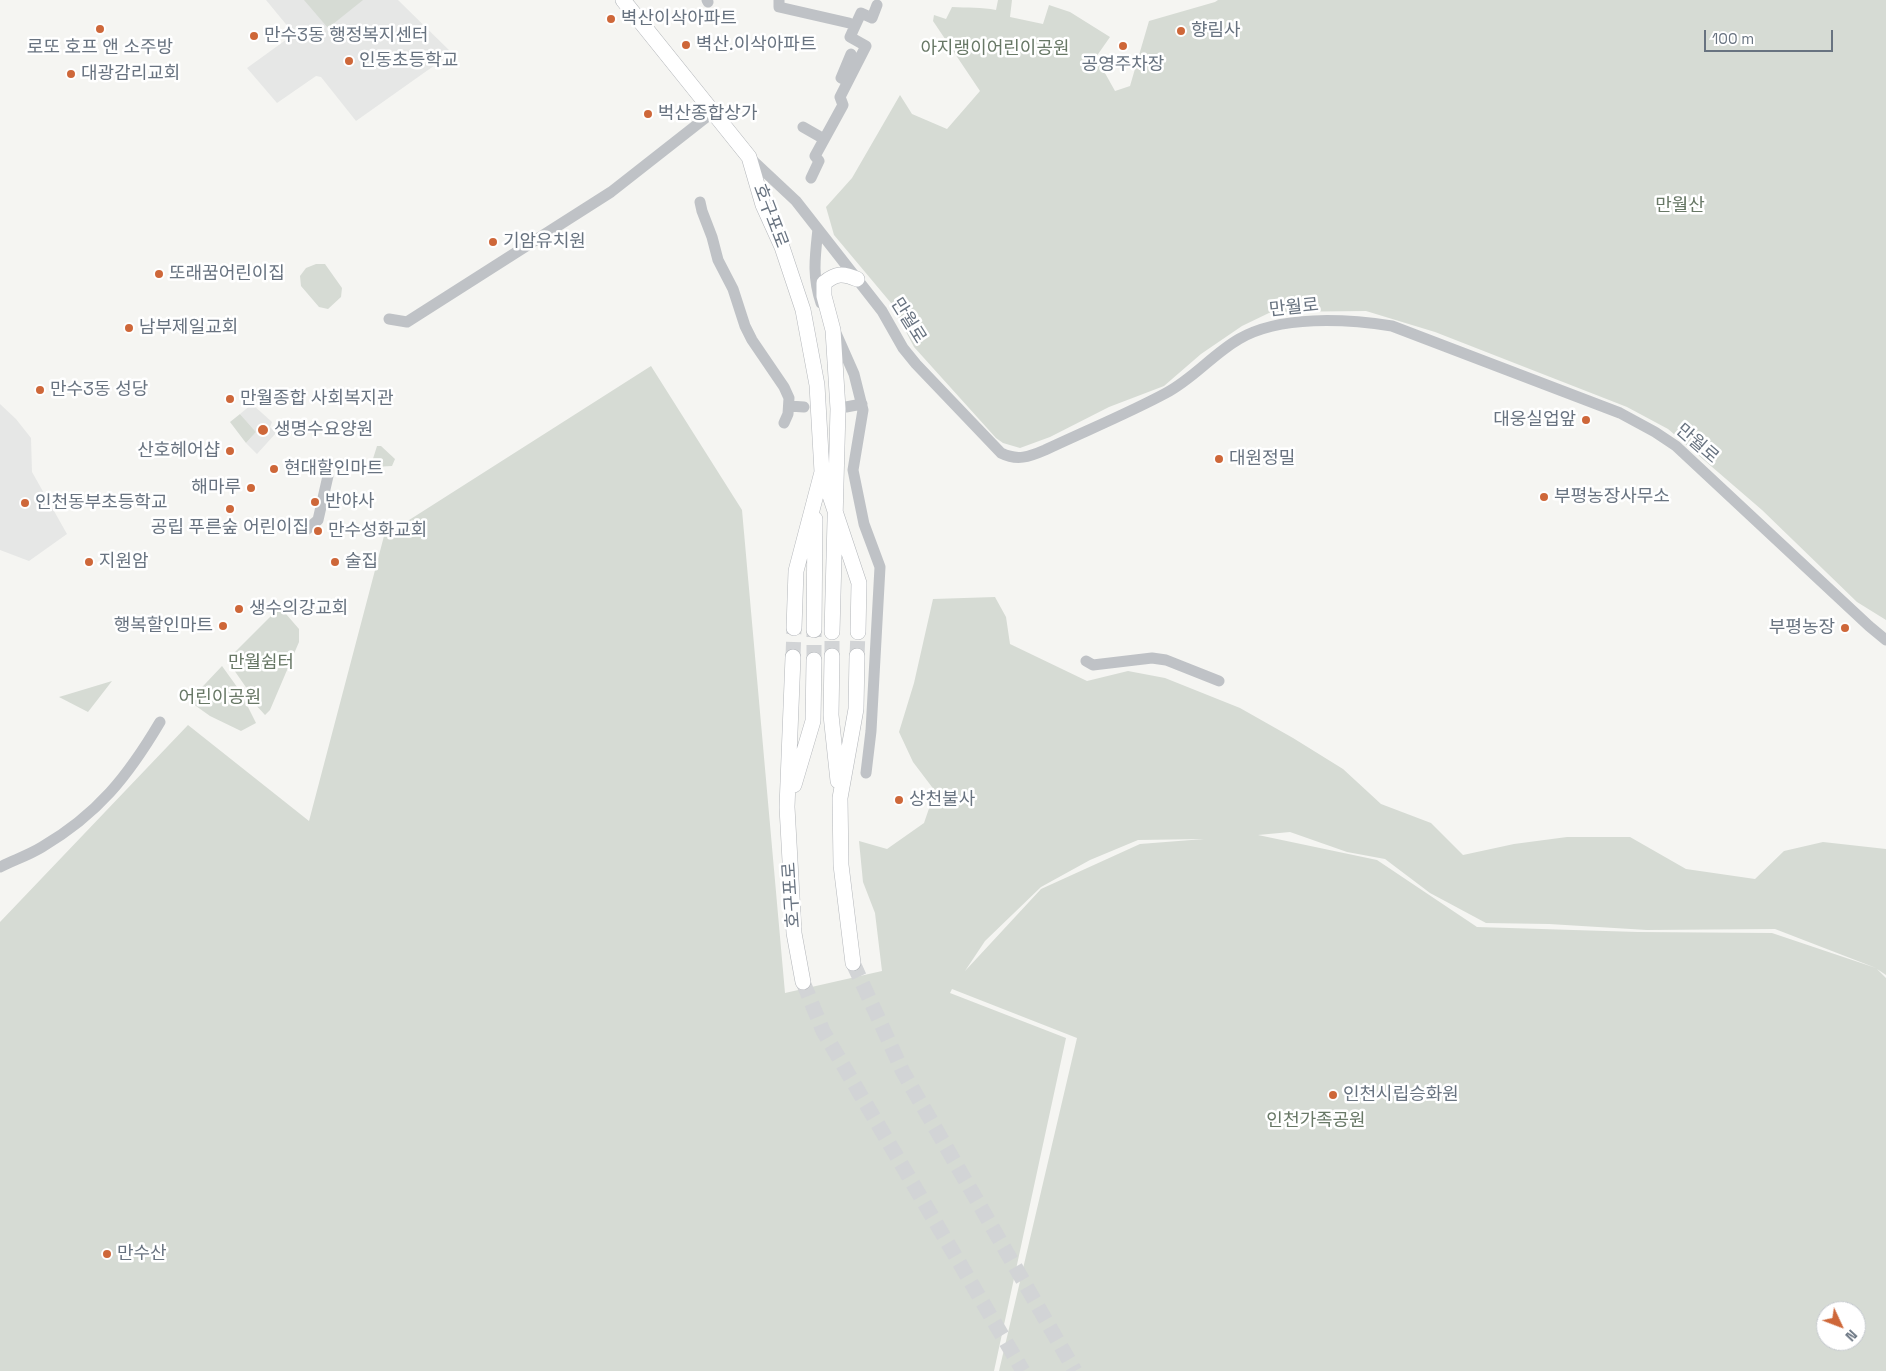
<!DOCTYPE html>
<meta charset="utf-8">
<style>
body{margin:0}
#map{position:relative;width:1886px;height:1371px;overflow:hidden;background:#f5f5f2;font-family:"Space Grotesk",sans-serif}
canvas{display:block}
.north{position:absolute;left:1816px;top:1301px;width:50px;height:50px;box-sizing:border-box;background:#fff;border:1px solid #c3c7cc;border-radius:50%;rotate:133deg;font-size:14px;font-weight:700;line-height:20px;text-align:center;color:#687380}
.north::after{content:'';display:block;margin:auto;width:18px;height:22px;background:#ce6739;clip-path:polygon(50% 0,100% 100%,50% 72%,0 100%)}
.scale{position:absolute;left:1704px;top:30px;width:129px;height:22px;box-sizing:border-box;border:2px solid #687380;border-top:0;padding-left:6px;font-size:15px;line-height:18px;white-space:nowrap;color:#687380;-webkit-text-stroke:4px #fff;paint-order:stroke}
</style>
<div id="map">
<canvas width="1886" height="1371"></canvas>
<div class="north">N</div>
<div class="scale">100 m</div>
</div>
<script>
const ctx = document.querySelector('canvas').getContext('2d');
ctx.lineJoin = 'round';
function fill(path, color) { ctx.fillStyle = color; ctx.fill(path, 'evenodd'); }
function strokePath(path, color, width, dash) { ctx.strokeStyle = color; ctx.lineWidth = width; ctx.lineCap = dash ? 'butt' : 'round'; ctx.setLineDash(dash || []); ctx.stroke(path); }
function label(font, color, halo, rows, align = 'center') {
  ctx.font = font + ' "Space Grotesk","Noto Sans KR",sans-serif'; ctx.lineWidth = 5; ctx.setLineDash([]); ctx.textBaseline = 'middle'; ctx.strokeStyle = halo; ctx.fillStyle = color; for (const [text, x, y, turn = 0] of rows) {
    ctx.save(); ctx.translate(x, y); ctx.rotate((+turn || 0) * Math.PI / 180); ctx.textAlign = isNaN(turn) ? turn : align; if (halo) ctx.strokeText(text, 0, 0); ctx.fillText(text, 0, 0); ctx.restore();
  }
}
fill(new Path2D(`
 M266 0H398L452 53 356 121 321 77 316 76 277 103 247 68 294 34Z
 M0 404 16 419 31 438 32 472 67 534 29 561 0 550Z
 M252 404 272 422 270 427 276 433 257 454 246 443 256 432 240 414Z`), '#e6e7e6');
fill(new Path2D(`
 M304 0H363L328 28Z
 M998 0H1012L1010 17 1043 24 1049 5 1070 12 1110 37 1096 57 1115 91 1130 86 1149 21 1215 2 1218 0H1886V620L1857 602 1762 510 1668 429 1627 407 1435 332 1366 311 1271 312 1242 326 1201 354 1164 386 1109 407 1050 437 1020 448 1003 443 996 438 914 347 891 303 834 235 826 207 852 178 900 95 912 114 947 129 980 91 933 21 934 15 946 19 952 7C967 8 982 7 996 10Z
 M316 264H325L342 288 341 297 328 309 319 307 301 286 300 276 306 268Z
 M651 366 742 510 785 993 882 971 875 913 863 882 859 841 887 849 924 823 935 791 913 762 899 732 914 683 933 599 995 597 1006 617 1010 644 1087 681 1128 671 1165 678 1240 708 1293 738 1343 769 1381 804 1431 823 1463 855 1514 844 1567 837H1630L1686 869 1755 879 1784 851 1823 842 1886 849V975L1877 969 1886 978V1371H999L1077 1038 952 989 950 993 1066 1038 994 1371H0V922L188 725 309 821 384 536ZM1290 832 1347 852 1385 859 1430 893 1486 923 1549 924 1647 930 1775 929 1876 968 1772 933 1638 932 1477 927 1377 860 1258 835ZM1204 839 1140 844 1041 889 965 971 985 941 1041 887 1090 860 1138 840ZM1826 1311H1856V1341H1826Z
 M240 414 256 432 246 443 230 422Z
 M377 446H381L395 459 392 466 373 467 371 465Z
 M280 607 299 629V642L270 710 265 715 255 704 250 693 227 660Z
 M222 666 240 691 256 723 241 731 210 716 189 701Z
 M112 681 88 712 59 697Z`), '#d6dbd4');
strokePath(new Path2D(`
 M832 656V632
 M857 656 858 632
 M793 657 794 628
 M814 660V630
 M853 963 903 1072 1075 1371
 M803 982 823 1031 1023 1371`), '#d2d4d6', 15, [15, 8]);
const major = new Path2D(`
 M623 0 749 157 763 205 782 247 803 310 817 385 822 472 859 583 858 632
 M794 628 796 571 822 472
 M814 630 815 519
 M832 632 838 409 833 330 824 296V283C836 273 843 273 857 279
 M832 656 831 715 838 781
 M793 657 787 807 794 933 803 982
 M794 785 813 721 814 660
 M853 963 841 865 840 798 856 709 857 656`);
strokePath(major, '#b3b6ba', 16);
strokePath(new Path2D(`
 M707 0 708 2
 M779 0V7L849 23
 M848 81 841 78 851 54
 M803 127 824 139
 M749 157 796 201 882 311 903 348 916 364 1001 453C1017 461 1029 457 1045 450 1085 431 1127 414 1166 393 1193 379 1213 354 1239 339 1280 315 1346 319 1392 326L1620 413 1655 432 1676 446 1869 626 1886 640
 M811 178 819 161 815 156 843 105 840 97 866 46 850 37 861 13 872 18 877 5
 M700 202 702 211 712 237 718 260 733 289 745 326 752 340 784 387 789 398 788 414 784 423
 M818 229C815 257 812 276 821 303
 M389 319 407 322 611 192 713 112
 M835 331 854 374 863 410 853 470 864 524 880 567 871 731 866 773
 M789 406 804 407
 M846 407 862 404
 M306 530 318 520 328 476
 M1086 661 1093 665 1152 658 1166 660 1219 681
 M0 867C14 860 29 855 42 847 98 814 128 776 160 722`), '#bfc2c6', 11);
strokePath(major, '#fff', 15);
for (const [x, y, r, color] of [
 [611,19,5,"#ce6739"],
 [100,29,5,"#ce6739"],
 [1181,31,5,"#ce6739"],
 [254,36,5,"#ce6739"],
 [686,45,5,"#ce6739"],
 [1123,46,5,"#ce6739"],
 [349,61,5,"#ce6739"],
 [71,74,5,"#ce6739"],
 [648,114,5,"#ce6739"],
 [493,242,5,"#ce6739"],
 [159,274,5,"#ce6739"],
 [129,328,5,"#ce6739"],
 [40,390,5,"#ce6739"],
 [230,399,5,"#ce6739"],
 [1586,420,5,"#ce6739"],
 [263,430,6,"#ce6739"],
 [230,451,5,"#ce6739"],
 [1219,459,5,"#ce6739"],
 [274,469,5,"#ce6739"],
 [251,488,5,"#ce6739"],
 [1544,497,5,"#ce6739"],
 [315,502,5,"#ce6739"],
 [25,503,5,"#ce6739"],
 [230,509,5,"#ce6739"],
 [318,531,5,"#ce6739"],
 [89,562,5,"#ce6739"],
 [335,562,5,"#ce6739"],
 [239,609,5,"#ce6739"],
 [223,626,5,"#ce6739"],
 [1845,628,5,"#ce6739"],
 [899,800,5,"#ce6739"],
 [1333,1095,5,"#ce6739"],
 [107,1254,5,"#ce6739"]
]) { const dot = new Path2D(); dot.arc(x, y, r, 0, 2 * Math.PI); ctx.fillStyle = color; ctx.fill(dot); strokePath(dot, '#fff', 2); }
label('18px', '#687380', '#fff', [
 ["벽산이삭아파트",621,19],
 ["향림사",1191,31],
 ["만수3동 행정복지센터",264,36],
 ["벽산.이삭아파트",696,45],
 ["로또 호프 앤 소주방",100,48,"center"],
 ["인동초등학교",359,61],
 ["공영주차장",1123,65,"center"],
 ["대광감리교회",81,74],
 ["벅산종합상가",658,114],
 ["기암유치원",503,242],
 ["또래꿈어린이집",169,274],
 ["남부제일교회",139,328],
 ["만수3동 성당",50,390],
 ["만월종합 사회복지관",240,399],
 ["대웅실업앞",1576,420,"right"],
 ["생명수요양원",274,430],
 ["산호헤어샵",220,451,"right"],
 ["대원정밀",1229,459],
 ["현대할인마트",284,469],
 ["해마루",241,488,"right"],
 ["부평농장사무소",1554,497],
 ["반야사",325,502],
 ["인천동부초등학교",35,503],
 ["공립 푸른숲 어린이집",230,528,"center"],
 ["만수성화교회",328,531],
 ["지원암",99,562],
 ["술집",345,562],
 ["생수의강교회",249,609],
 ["행복할인마트",213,626,"right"],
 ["부평농장",1835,628,"right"],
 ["상천불사",909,800],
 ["인천시립승화원",1343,1095],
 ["만수산",117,1254]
], 'left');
label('18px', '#687866', '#fff', [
 ["아지랭이어린이공원",995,49],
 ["만월산",1680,206],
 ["만월쉼터",261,663],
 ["어린이공원",220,698],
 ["인천가족공원",1316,1121]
]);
label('18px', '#687380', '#fff', [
 ["호구포로",770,216,69],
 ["만월로",1294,308,-6],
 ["만월로",908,321,58],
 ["만월로",1697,444,41],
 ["호구포로",792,895,-94]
]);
</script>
